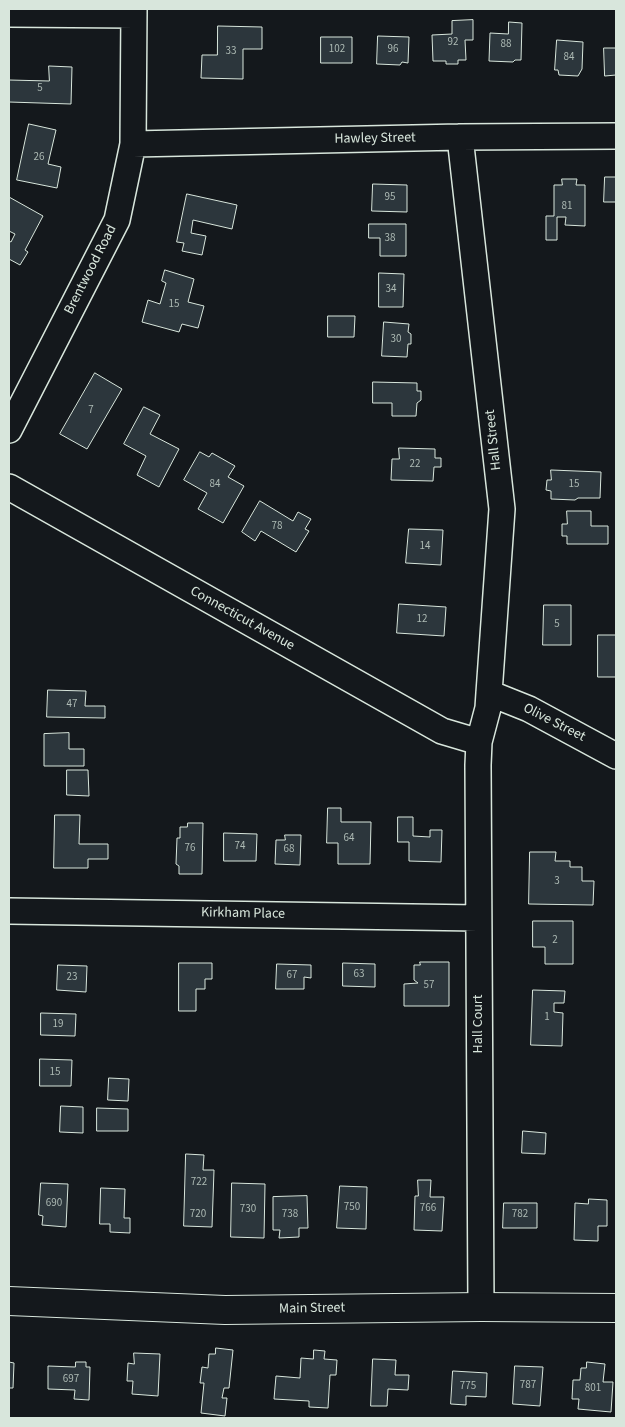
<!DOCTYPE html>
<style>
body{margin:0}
#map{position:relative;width:625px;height:1427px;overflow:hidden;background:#14181c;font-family:"Source Sans 3",sans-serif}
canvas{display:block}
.frame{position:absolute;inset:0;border:10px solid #d8e6dc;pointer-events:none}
</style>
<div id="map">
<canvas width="625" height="1427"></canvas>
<div class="frame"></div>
</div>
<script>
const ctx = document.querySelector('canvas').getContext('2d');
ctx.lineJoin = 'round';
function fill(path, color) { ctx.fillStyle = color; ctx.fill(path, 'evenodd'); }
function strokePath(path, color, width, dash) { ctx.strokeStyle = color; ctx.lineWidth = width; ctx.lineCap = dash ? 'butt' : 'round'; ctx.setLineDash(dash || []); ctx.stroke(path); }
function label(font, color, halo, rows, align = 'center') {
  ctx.font = font + ' "Source Sans 3",sans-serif'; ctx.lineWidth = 4; ctx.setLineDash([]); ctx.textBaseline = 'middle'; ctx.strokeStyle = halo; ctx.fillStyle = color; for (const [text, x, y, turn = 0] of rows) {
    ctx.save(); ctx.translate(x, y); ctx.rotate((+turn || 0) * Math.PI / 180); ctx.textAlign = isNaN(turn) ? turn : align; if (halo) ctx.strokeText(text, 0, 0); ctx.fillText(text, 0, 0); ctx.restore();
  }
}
const building = new Path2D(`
 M473 20V40H465L466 60H458V64H446V61H433L432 35 452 34V21Z
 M509 22 522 23 521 60H515L513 62 489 61 490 33 508 34Z
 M218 26 262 27V49H243V79L201 78 202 55H217Z
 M378 36 409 37 408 63 402 62 400 65 377 64Z
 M321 37H352V63H321Z
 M557 40 583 42 582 69 578 76 559 75 558 70H555Z
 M604 48H616V75L605 76Z
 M49 66 72 67 71 104 9 102V80L49 81Z
 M29 124 56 130 48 164 61 167 57 188 17 180Z
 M605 177H616V202H604Z
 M562 179H577L576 185H585V226L565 225 566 217H557V240H546V216H554V185H562Z
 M373 184 407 185V212L372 211Z
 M187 194 237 205 232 229 193 220 191 233 206 236 202 255 182 251 184 243 177 242Z
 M9 197 43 216 25 250 28 252 20 265 9 259V241L11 242 15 234 9 231Z
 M369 224H406V256H380V238H369Z
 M165 270 194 279 188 302 204 306 198 328 182 324 179 332 142 322 148 300 160 304 166 283 162 281Z
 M379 273 404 274 403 307H379Z
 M328 316H355L354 337H328Z
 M384 322 409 324 408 332 411 334V344H408L407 357 382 356Z
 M95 373 122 389 87 449 60 434Z
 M373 382 417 383V391H421V400L417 403 416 416H392V403H373Z
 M144 407 160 415 150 434 179 449 159 487 137 475 146 456 124 444Z
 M399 448 435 449V458H441V467H434L433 481 391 480 392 459H399Z
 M200 452 209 457 212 453 235 466 228 477 244 486 223 523 198 509 207 493 184 480Z
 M551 470 601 472 600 498H578L575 500 551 499V491L546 490 547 480H551Z
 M260 501 293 521 298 512 311 519 305 529 309 531 296 552 261 531 255 541 242 532Z
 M567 511H591V526H608V544H567V536H562V524H567Z
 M409 529 443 530 441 565 406 563Z
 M399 604 446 607 444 636 397 633Z
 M544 605H571V645H543Z
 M598 635H616V677H598Z
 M48 690 86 691 85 706H105V718L47 717Z
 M69 733V749H84V766H44V734Z
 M67 770H88L89 796 67 795Z
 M328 808H341V822H371L370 864H338V843H327Z
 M55 815H80L79 844H108V859H88V868H54Z
 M398 817H413V836L430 837V830H442L441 862 409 861V842H398Z
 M188 823H203L202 874H179V866L176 864 177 838H180V827H187Z
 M224 833 257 834 256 861H224Z
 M285 835H301L300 865 275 864 276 840H285Z
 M530 852H556L555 861H570V867H582V881H594L593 905 529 904Z
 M533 921H573V964H545V947H533Z
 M420 962H449V1006H404V984L418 983 414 980V965H420Z
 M179 963H212V979H205V989H196V1011H179Z
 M343 963 375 964V987L343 986Z
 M277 964 311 965V978L304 977V989H276Z
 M58 965 87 966 86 992 57 990Z
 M533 990 565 991 564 1003H554V1012L563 1013 562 1046 531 1045Z
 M41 1013 76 1014 75 1036 41 1035Z
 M40 1059 72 1060 71 1086H40Z
 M109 1078 129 1079 128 1101 108 1100Z
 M61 1106 83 1107V1133L60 1132Z
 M97 1108 128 1109V1131H97Z
 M523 1131 546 1133 545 1154 522 1153Z
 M186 1154 204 1155 203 1170H214L212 1227 184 1226Z
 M418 1180H431L430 1197H444L442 1231 414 1230 415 1196H418Z
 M41 1183 68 1184 66 1227 42 1225 43 1216 39 1215Z
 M232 1183 265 1184 264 1238 231 1237Z
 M340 1186 367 1187 366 1229 337 1228Z
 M101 1188 125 1189 124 1218H130V1233L110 1232V1224H100Z
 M307 1196 308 1228H299V1237L279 1238 280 1230H273V1197Z
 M589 1199 607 1200V1226H598V1241L574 1240 575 1203 588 1204Z
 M504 1203H537V1228H503Z
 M216 1348 233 1350 229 1388H224L222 1398H227L225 1416 201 1413 204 1383H200L202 1367 208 1368 209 1354H215Z
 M314 1350 325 1351 324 1359 337 1360 336 1375H330L328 1408 309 1407V1401L274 1399 276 1376 300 1378 301 1358 313 1359Z
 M134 1353 160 1354 158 1396 132 1394 133 1381H127L128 1363 134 1364Z
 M373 1359 396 1360 395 1375H409L408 1390 388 1389 387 1406H371Z
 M9 1362 14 1363 13 1388H9Z
 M76 1362H86V1367H90L89 1400 74 1399 75 1390 48 1389V1366L75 1367Z
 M587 1362 605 1364 603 1382H613L611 1412 578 1409 579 1399H572L573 1380H580L581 1368H586Z
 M515 1366 543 1367 540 1406 513 1404Z
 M453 1371 487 1373 486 1397 466 1396V1405L451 1404Z`);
fill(building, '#2c363c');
strokePath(building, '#d8e6dc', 1);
const minor = new Path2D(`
 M9 14 134 15
 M460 137 502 509 489 693 488 708 479 742 478 765 481 1307
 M133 144 460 137 616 136
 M9 430 117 220 133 144 134 9
 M9 487 442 731 479 742
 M489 693 529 709 616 756
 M9 911 478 918`);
const major = new Path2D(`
 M9 1301 225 1310 481 1307 616 1308`);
strokePath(minor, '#d8e6dc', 28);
strokePath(major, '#d8e6dc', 30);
strokePath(minor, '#14181c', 25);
strokePath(major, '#14181c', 28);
label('11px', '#adbab4', null, [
 ["92",453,43],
 ["88",506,45],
 ["102",337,50],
 ["96",393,50],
 ["33",231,52],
 ["84",569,58],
 ["5",40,89],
 ["26",39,158],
 ["95",390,198],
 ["81",567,207],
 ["38",390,239],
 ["34",391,290],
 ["15",174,305],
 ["30",396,340],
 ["7",91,411],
 ["22",415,465],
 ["84",215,485],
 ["15",574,485],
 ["78",277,527],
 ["14",425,547],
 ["12",422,620],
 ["5",557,625],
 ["47",72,705],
 ["64",349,839],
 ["74",240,847],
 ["76",190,849],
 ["68",289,850],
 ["3",557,882],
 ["2",555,941],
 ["63",359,975],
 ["67",292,976],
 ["23",72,978],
 ["57",429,986],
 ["1",547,1018],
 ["19",58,1025],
 ["15",55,1073],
 ["722",199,1183],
 ["690",54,1204],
 ["750",352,1208],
 ["766",428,1209],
 ["730",248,1210],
 ["720",198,1215],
 ["738",290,1215],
 ["782",520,1215],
 ["697",71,1380],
 ["787",528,1386],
 ["775",468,1387],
 ["801",593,1389]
]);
label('14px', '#d8e6dc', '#14181c', [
 ["Hawley Street",375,139,-1],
 ["Brentwood Road",91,270,-63],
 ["Hall Street",494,440,-96],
 ["Connecticut Avenue",242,619,29],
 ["Olive Street",554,723,27],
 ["Kirkham Place",243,914,1],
 ["Hall Court",479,1024,-90],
 ["Main Street",312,1309,-1]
]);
</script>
